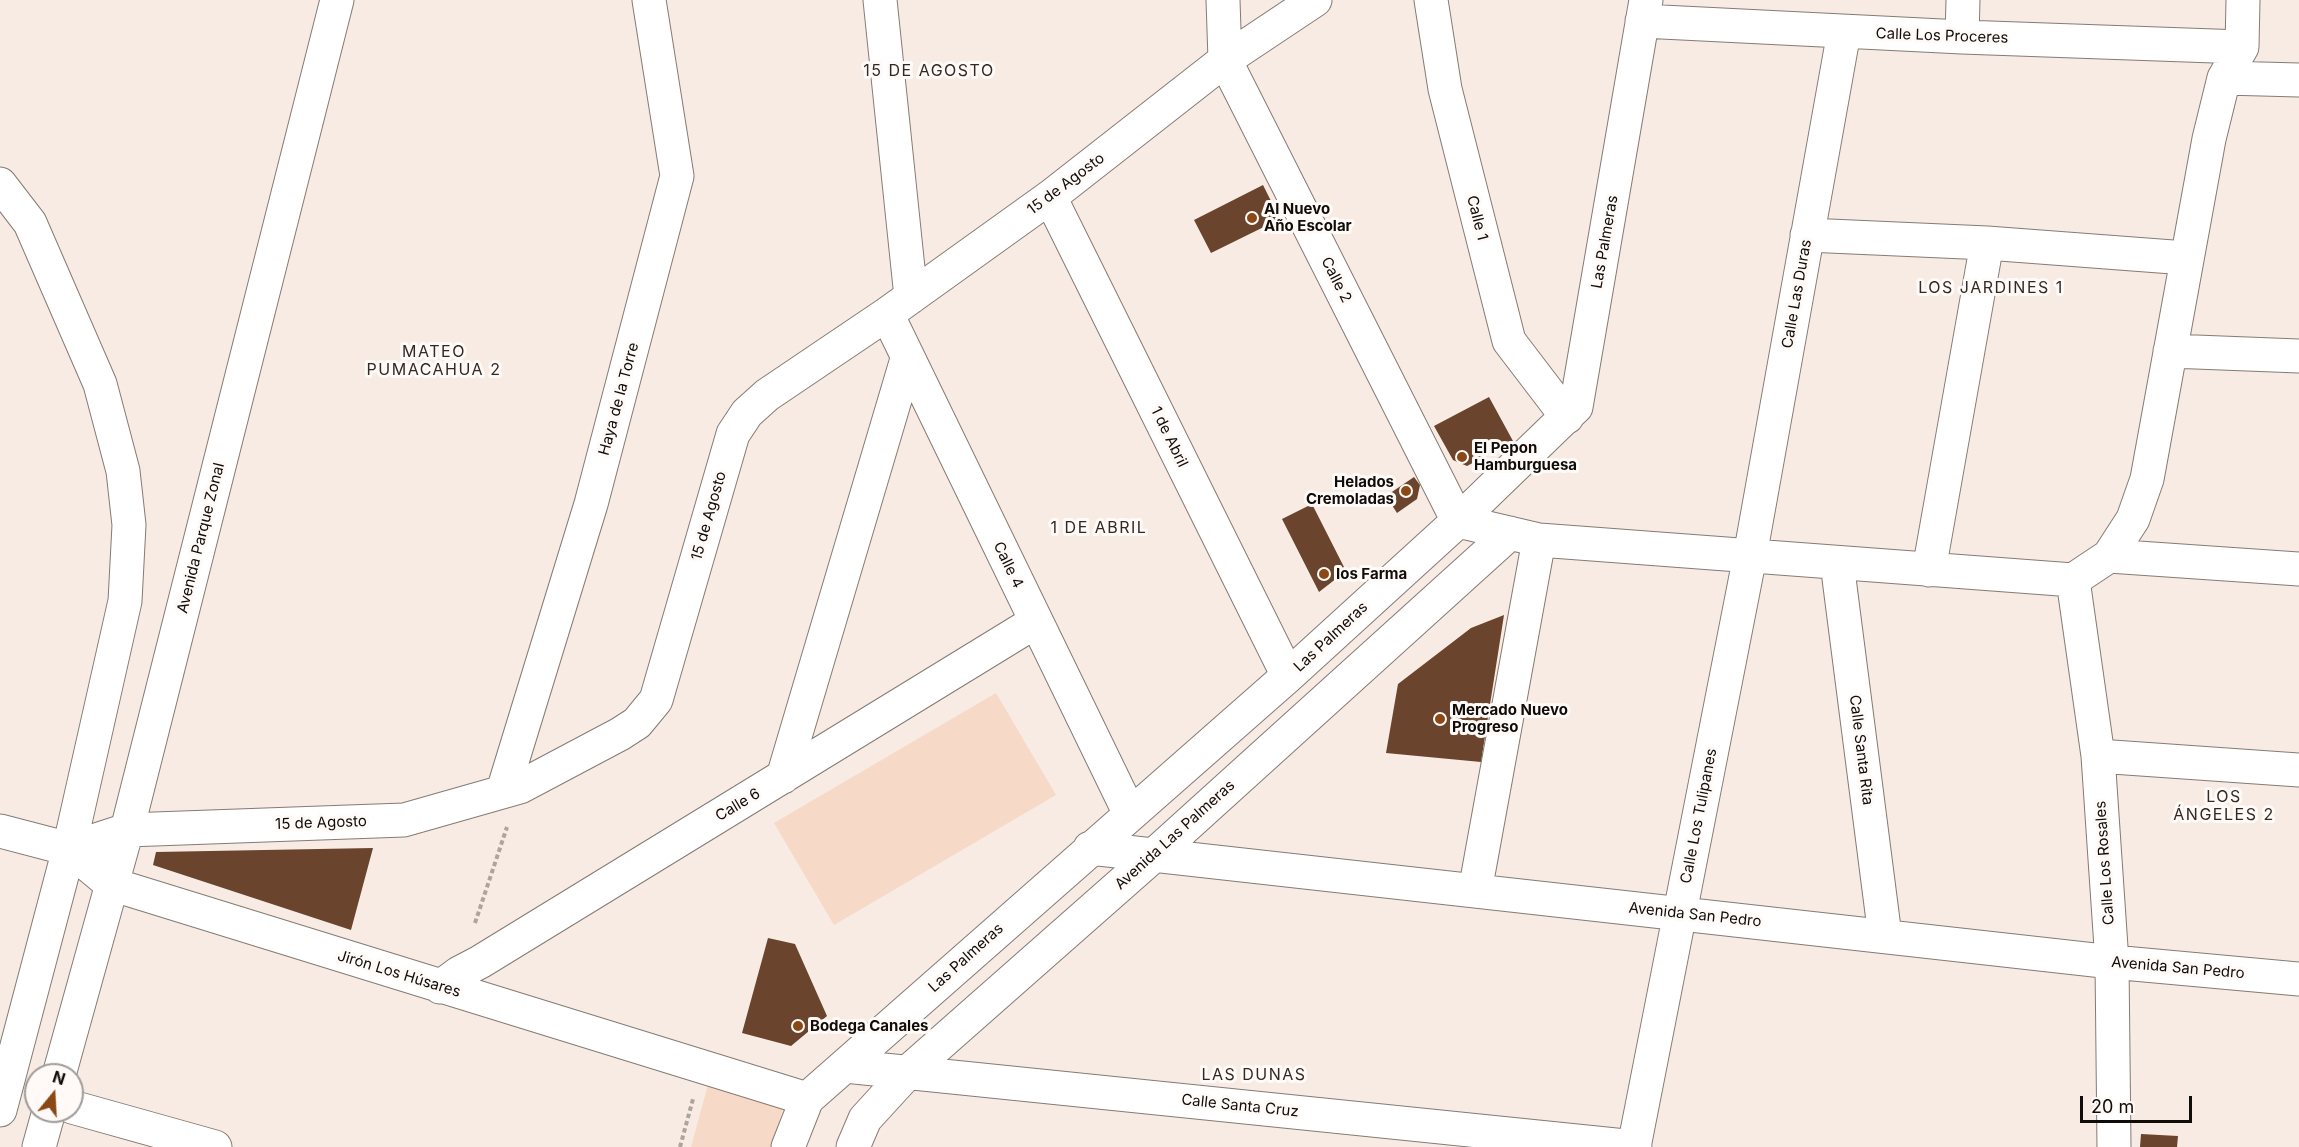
<!DOCTYPE html>
<meta charset="utf-8">
<style>
body{margin:0}
#map{position:relative;width:2299px;height:1147px;overflow:hidden;background:#f7ebe4;font-family:Inter,sans-serif}
canvas{display:block}
.north{position:absolute;left:24px;top:1063px;width:60px;height:60px;box-sizing:border-box;background:#fffaf7;border:2px solid #9f9b98;border-radius:50%;rotate:18deg;font-size:16px;font-weight:700;line-height:24px;text-align:center;color:#0f0c09}
.north::after{content:'';display:block;margin:auto;width:21px;height:27px;background:#8a4816;clip-path:polygon(50% 0,100% 100%,50% 72%,0 100%)}
.scale{position:absolute;left:2080px;top:1096px;width:112px;height:27px;box-sizing:border-box;border:3px solid #0f0c09;border-top:0;padding-left:8px;font-size:18px;line-height:21px;white-space:nowrap;color:#0f0c09;-webkit-text-stroke:4px #fffaf7;paint-order:stroke}
</style>
<div id="map">
<canvas width="2299" height="1147"></canvas>
<div class="north">N</div>
<div class="scale">20 m</div>
</div>
<script>
const ctx = document.querySelector('canvas').getContext('2d');
ctx.lineJoin = 'round';
function fill(path, color) { ctx.fillStyle = color; ctx.fill(path, 'evenodd'); }
function strokePath(path, color, width, dash) { ctx.strokeStyle = color; ctx.lineWidth = width; ctx.lineCap = dash ? 'butt' : 'round'; ctx.setLineDash(dash || []); ctx.stroke(path); }
function label(font, color, halo, rows, align = 'center') {
  ctx.font = font + ' Inter,sans-serif'; ctx.lineWidth = 6; ctx.setLineDash([]); ctx.textBaseline = 'middle'; ctx.strokeStyle = halo; ctx.fillStyle = color; for (const [text, x, y, turn = 0] of rows) {
    ctx.save(); ctx.translate(x, y); ctx.rotate((+turn || 0) * Math.PI / 180); ctx.textAlign = isNaN(turn) ? turn : align; if (halo) ctx.strokeText(text, 0, 0); ctx.fillText(text, 0, 0); ctx.restore();
  }
}
fill(new Path2D(`
 M996 693 1056 795 834 925 774 823Z
 M709 1081 785 1101 772 1147H691Z`), '#f6d9c7');
fill(new Path2D(`
 M1263 185 1280 219 1211 253 1194 220Z
 M1489 397 1513 441 1467 466 1453 460 1434 426Z
 M1414 477 1420 485 1417 499 1397 513 1386 496Z
 M1312 504 1346 571 1319 592 1282 519Z
 M1504 615 1481 762 1386 753 1398 684 1471 628Z
 M373 848 351 930 153 865 156 852Z
 M768 938 795 944 827 1016 791 1046 742 1033Z
 M2141 1134 2178 1136 2177 1147H2140Z`), '#6a442c');
const minor = new Path2D(`
 M880 0 911 297
 M1223 0 1225 60 1458 521
 M1431 0 1445 89 1509 341 1567 417
 M1642 21 1962 37 2242 47
 M1962 37 1963 0
 M2224 78 2299 80
 M0 184 30 223 100 384 123 471 129 525 125 601 69 849 0 1110
 M1050 197 1288 676
 M1807 235 1987 243 2186 258
 M887 314 1130 814
 M2170 351 2299 356
 M1458 521 1539 540 2073 580 2109 556 2133 519 2147 479 2209 139 2224 78 2242 47 2243 0
 M2109 556 2299 569
 M1837 563 1885 936
 M1929 570 1987 243
 M2073 580 2098 756 2112 962 2114 1147
 M2098 756 2299 770
 M783 777 907 359
 M503 791 591 504 677 176 649 0
 M0 831 69 849 111 884 807 1099
 M1090 848 2112 962 2299 979
 M69 849 127 830 404 820 520 787 620 734 637 723 656 700 733 434 747 413 767 395 887 314 1050 197 1225 60 1315 0
 M1475 891 1539 540
 M440 987 459 973 480 962 1035 622
 M845 1066 1635 1147
 M59 1075 127 830 337 0
 M72 1107 215 1147
 M39 1147 49 1111
 M788 1147 807 1099 1288 676 1458 521 1576 407 1646 0
 M853 1147 865 1119 908 1072 1153 856 1510 533
 M1634 1147 1750 556 1844 32`);
strokePath(minor, '#857b75', 35);
strokePath(new Path2D(`
 M475 923 507 827
 M680 1147 693 1099`), '#ada49e', 4, [4.5, 3]);
strokePath(minor, '#fff', 33);
for (const [x, y, r, color] of [
 [1252,218,6,"#8a4816"],
 [1462,457,6,"#8a4816"],
 [1406,491,6,"#8a4816"],
 [1324,574,6,"#8a4816"],
 [1440,719,6,"#8a4816"],
 [798,1026,6,"#8a4816"]
]) { const dot = new Path2D(); dot.arc(x, y, r, 0, 2 * Math.PI); ctx.fillStyle = color; ctx.fill(dot); strokePath(dot, '#fffaf7', 2); }
label('15px', '#0f0c09', '#fffaf7', [
 ["Calle Los Proceres",1942,36,2],
 ["15 de Agosto",1066,184,-37],
 ["Calle 1",1477,218,76],
 ["Las Palmeras",1605,242,-80],
 ["Calle 2",1336,280,63],
 ["Calle Las Duras",1797,294,-80],
 ["Haya de la Torre",619,399,-75],
 ["1 de Abril",1169,437,64],
 ["15 de Agosto",709,516,-74],
 ["Avenida Parque Zonal",201,538,-76],
 ["Calle 4",1008,565,64],
 ["Las Palmeras",1331,637,-43],
 ["Calle Santa Rita",1861,750,83],
 ["Calle 6",738,805,-31],
 ["Calle Los Tulipanes",1699,816,-79],
 ["15 de Agosto",321,823,-2],
 ["Avenida Las Palmeras",1175,835,-42],
 ["Calle Los Rosales",2105,863,-94],
 ["Avenida San Pedro",1695,915,6],
 ["Las Palmeras",966,958,-42],
 ["Avenida San Pedro",2178,968,5],
 ["Jirón Los Húsares",399,974,17],
 ["Calle Santa Cruz",1240,1106,6]
]);
label('bold 15px', '#0f0c09', '#fffaf7', [
 ["Al Nuevo",1264,209],
 ["Año Escolar",1264,226],
 ["El Pepon",1474,448],
 ["Hamburguesa",1474,465],
 ["Helados",1394,482,"right"],
 ["Cremoladas",1394,499,"right"],
 ["Ios Farma",1336,574],
 ["Mercado Nuevo",1452,710],
 ["Progreso",1452,727],
 ["Bodega Canales",810,1026]
], 'left');
ctx.letterSpacing = '1.5px';
label('16px', '#312924', '#fffaf7', [
 ["15 DE AGOSTO",929,71],
 ["LOS JARDINES 1",1991,288],
 ["MATEO",434,352],
 ["PUMACAHUA 2",434,370],
 ["1 DE ABRIL",1099,528],
 ["LOS",2224,797],
 ["ÁNGELES 2",2224,815],
 ["LAS DUNAS",1254,1075]
]);
ctx.letterSpacing = '0px';
</script>
